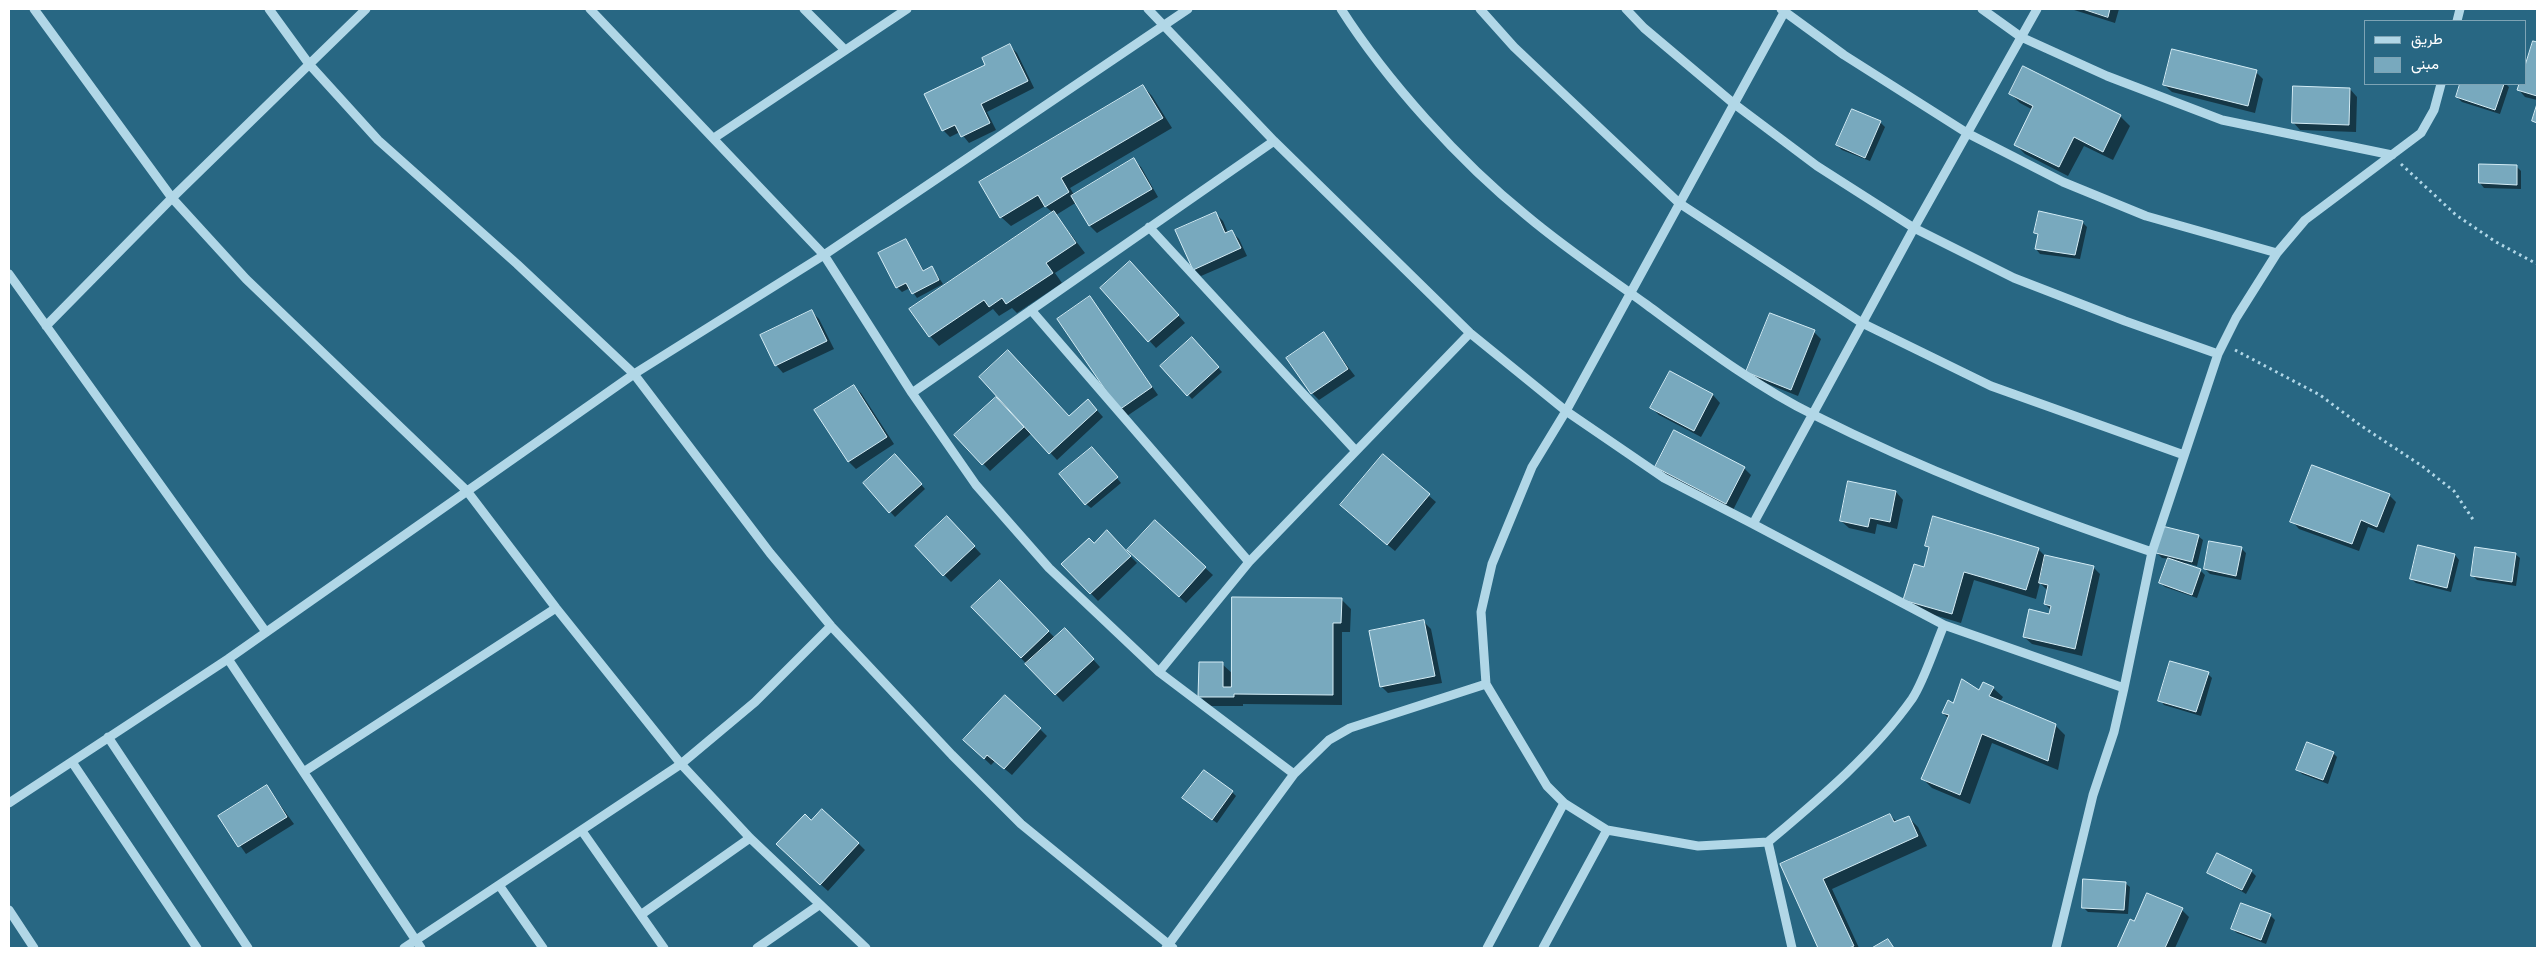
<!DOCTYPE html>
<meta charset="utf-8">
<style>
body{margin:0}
#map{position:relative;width:2546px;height:957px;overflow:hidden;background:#286783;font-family:"Titillium Web",Vazirmatn,sans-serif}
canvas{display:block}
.frame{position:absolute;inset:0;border:10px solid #fff;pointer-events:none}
.legend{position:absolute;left:2364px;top:20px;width:162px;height:65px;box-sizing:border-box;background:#286783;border:1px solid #7ea4b5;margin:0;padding:6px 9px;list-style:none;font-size:15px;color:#fff}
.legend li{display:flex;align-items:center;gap:10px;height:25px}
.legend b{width:25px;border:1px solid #7ea4b5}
</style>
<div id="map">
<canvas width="2546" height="957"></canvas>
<div class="frame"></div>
<ul class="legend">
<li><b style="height:6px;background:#b1d7e7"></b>طريق</li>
<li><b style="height:14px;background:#78a9be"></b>مبنى</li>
</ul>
</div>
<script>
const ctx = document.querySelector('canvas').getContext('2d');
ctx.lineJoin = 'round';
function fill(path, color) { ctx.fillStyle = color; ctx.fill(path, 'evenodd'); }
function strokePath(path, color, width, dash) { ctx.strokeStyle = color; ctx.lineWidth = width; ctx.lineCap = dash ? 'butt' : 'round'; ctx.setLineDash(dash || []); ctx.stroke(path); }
fill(new Path2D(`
 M2071 9H2119L2115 23Z
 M2534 42 2537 43V100L2525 97 2518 89 2520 84H2525V70Z
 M1010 46 1017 53 1034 88 987 112 996 130 969 143 960 132 950 137 943 130 987 65Z
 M2024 68 2120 116 2130 126 2113 160 2084 146 2068 176 2025 154 2015 144 2033 110 2020 103 2011 94Z
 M2256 72 2263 79 2255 113 2172 92 2164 85Z
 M2461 84H2506L2509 87 2500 114 2462 102 2457 97Z
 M1143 86 1152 96 1172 128 1070 188 1074 195 1134 160 1141 167 1158 197 1097 233 1090 226 1077 202 1056 215 1085 253 1055 273 1062 283 1017 313 1012 308 999 316 993 309 939 346 930 336 1053 213 1045 206 1011 226 1001 217Z
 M2350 89 2357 97 2356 132 2300 130 2293 122Z
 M1880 122 1885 127 1870 161 1842 150 1837 145Z
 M2517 167 2521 171V189L2484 188 2480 183Z
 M1216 214 1223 221 1228 233 1232 232 1239 239 1247 256 1201 276 1194 269Z
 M2082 222 2087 227 2080 259 2040 254 2036 249 2039 236 2036 233Z
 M906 241 924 271 932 267 943 284 917 298 910 288 902 292 897 287Z
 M1137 270 1185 323 1156 348 1101 288Z
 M1090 298 1158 395 1127 416 1120 409Z
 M812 312 819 319 834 349 783 373 776 365Z
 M1814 332 1821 339 1798 396 1755 379 1748 372Z
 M1323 334 1355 376 1319 400 1312 393Z
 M1196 344 1222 372 1192 399 1162 366Z
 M1670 373 1713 395 1720 403 1701 437 1659 415 1652 408Z
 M853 386 861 393 894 444 856 469 849 462Z
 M999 397 1069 418 1095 408 1103 417 1057 460 1032 433 990 471 956 435Z
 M1674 432 1744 468 1751 475 1733 510 1663 474 1656 466Z
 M1096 453 1121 483 1091 508 1086 504Z
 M1383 456 1436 502 1395 551 1348 512Z
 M899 460 925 489 895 517 864 483Z
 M1849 483 1896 492 1903 500 1897 529 1877 524 1875 534 1849 528 1841 521Z
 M2389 495 2396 502 2384 533 2368 527 2359 551 2299 529 2292 521Z
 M1155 522 1213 575 1186 603 1136 557Z
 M954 525 981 554 951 582 916 546Z
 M1107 532 1137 563 1098 601 1063 564 1094 545Z
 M2198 536 2203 540 2197 566 2186 563 2185 565 2200 570 2205 575 2197 598 2165 587 2160 583 2169 559 2162 558 2157 553Z
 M1926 545 2038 549 2046 557 2093 567 2100 574 2082 656 2032 644 2024 637 2050 616 2051 610 2045 604 2048 591 2040 583 2036 599 1974 580 1961 623 1914 609 1905 600 1925 568 1930 550Z
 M2241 548 2246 553 2241 580 2210 574 2205 569Z
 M2515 554 2520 558 2516 586 2477 580 2473 576Z
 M2455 555 2459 560 2451 592 2416 583 2411 579Z
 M1000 582 1055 638 1072 636 1100 667 1063 702 973 608Z
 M1341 599 1351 609 1350 632H1342V705L1243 704V706H1209L1200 696 1222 664 1233 674Z
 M1424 622 1431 629 1442 683 1388 693 1381 686Z
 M2208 674 2212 678 2201 716 2164 705 2160 700Z
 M1993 688 2003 697 2000 702 2055 725 2065 735 2058 770 1992 743 1970 804 1932 788 1922 778 1949 719 1943 713 1980 691Z
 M1040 729 1047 736 1012 775 995 761 991 765 972 747Z
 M2333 753 2337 757 2328 784 2302 774 2298 770Z
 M267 787 294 824 246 854 220 817Z
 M1232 792 1236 796 1217 823 1189 803Z
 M1890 815 1897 822 1908 817 1918 827 1927 846 1832 889 1859 948H1819L1781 864Z
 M812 822 858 843 865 850 828 891 785 852Z
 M2251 871 2256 876 2246 894 2209 872Z
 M2125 883 2130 887 2128 914 2088 912 2083 907Z
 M2182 910 2189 917 2175 948H2118L2130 921 2135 923Z
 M2270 915 2275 920 2266 944 2237 933 2232 929Z`), '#0007');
const building = new Path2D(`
 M2083 9H2110L2108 17Z
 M2533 41 2537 42V96L2517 90 2519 84H2525V66Z
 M1010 44 1028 81 981 104 990 123 961 137 955 125 942 131 924 94 985 65 982 58Z
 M2172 49 2257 70 2248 106 2163 85Z
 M2023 66 2121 115 2103 152 2074 137 2059 167 2014 145 2033 106 2009 94Z
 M2460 84H2504L2495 110 2456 97Z
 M1143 85 1163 118 1061 178 1069 192 1045 207 1038 195 1000 218 979 182Z
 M2293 86 2350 88 2349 125 2292 123Z
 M2537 104V123L2532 121Z
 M1852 109 1881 121 1865 158 1836 145Z
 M1134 158 1152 189 1089 226 1071 196Z
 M2479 164 2517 165V185L2479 183Z
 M1054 211 1076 243 1046 263 1053 273 1006 304 1002 298 989 307 984 300 929 337 909 309Z
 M2039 211 2083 221 2075 255 2035 249 2038 234 2034 233Z
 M1216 212 1225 233 1232 230 1241 248 1193 270 1175 230Z
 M906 239 923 271 932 266 939 280 912 294 906 283 896 288 878 253Z
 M1130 261 1179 315 1148 342 1100 288Z
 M1090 296 1152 387 1119 410 1057 319Z
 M812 310 827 341 775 366 760 335Z
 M1770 313 1815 330 1791 390 1746 372Z
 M1324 332 1348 369 1311 394 1286 358Z
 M1192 337 1219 367 1187 396 1160 366Z
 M1008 350 1069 416 1088 399 1097 410 1049 454 979 377Z
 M1670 371 1713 394 1694 431 1650 408Z
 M854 385 887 437 848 462 814 410Z
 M996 397 1024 427 982 465 954 435Z
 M1674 430 1745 467 1726 504 1655 467Z
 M1092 447 1118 477 1085 505 1059 474Z
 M895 454 922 484 889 513 863 483Z
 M1383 454 1430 494 1387 545 1340 505Z
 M2312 465 2390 494 2377 527 2361 520 2352 544 2290 522Z
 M1848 481 1896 491 1890 522 1870 518 1868 527 1840 521Z
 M947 516 975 546 943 576 915 546Z
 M1933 516 2039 548 2026 590 1964 572 1952 614 1903 600 1914 564 1924 567 1929 547 1925 546Z
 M1155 520 1206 567 1179 597 1127 550Z
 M2162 526 2199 535 2192 562 2156 553Z
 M1107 530 1131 556 1090 594 1061 564 1089 538 1094 543Z
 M2209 541 2242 547 2236 576 2204 569Z
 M2418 545 2455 554 2447 588 2410 579Z
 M2475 547 2516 553 2512 582 2471 576Z
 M2045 555 2094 566 2075 649 2023 637 2029 609 2049 614 2051 606 2044 604 2048 585 2039 583Z
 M2168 558 2201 569 2192 595 2159 583Z
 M1000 580 1049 631 1021 658 971 607Z
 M1232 597 1342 598 1341 623H1333V695L1234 694V697H1198L1199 662H1223V687H1231Z
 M1424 620 1435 676 1380 687 1369 631Z
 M1065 628 1094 659 1055 695 1025 664Z
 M2170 661 2209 672 2196 712 2158 701Z
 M1962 679 1979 690 1983 682 1994 687 1989 696 2056 724 2048 761 1982 734 1960 795 1921 779 1949 715 1942 713 1948 700 1953 703Z
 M1005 695 1041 728 1004 769 987 755 984 759 963 740Z
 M2307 742 2334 752 2323 780 2296 770Z
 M1204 770 1233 791 1212 820 1182 798Z
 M267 785 287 817 238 847 218 816Z
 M822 809 859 843 820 885 776 844 805 814 811 820Z
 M1890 814 1894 822 1909 816 1918 836 1823 879 1854 946 1849 948H1818L1780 864Z
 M2217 853 2252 870 2242 890 2207 873Z
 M2083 879 2126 882 2124 910 2082 908Z
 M2147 893 2183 908 2165 948H2117L2130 919 2134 921Z
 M2241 903 2271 914 2261 940 2231 929Z
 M1888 939 1894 948H1872Z`);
fill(building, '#78a9be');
strokePath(building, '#d4ecf5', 1);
strokePath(new Path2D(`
 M2401 164 2456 215 2496 242 2537 264
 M2235 350 2320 395 2360 425 2422 466 2454 491 2474 521`), '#b1d7e7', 3, [2.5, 4]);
strokePath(new Path2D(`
 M34 9 172 198 246 279 467 491 556 608 681 764 750 838 866 948
 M269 9 309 64 378 140 517 264 634 374 770 553 831 626 952 755 1021 824 1173 948
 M590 9 824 255 912 393 976 485 1049 568 1159 672 1294 774 1166 948
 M804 9 845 50
 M1148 9 1274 141 1470 333 1566 411 1664 478 1753 524
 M1341 9C1387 81 1460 162 1527 216 1565 248 1607 276 1647 305 1700 344 1755 386 1814 415 1923 470 2037 513 2152 552
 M1480 9 1514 47 1679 203 1862 323 1991 386 2184 455
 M1626 9 1644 28 1733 103 1817 166 1914 228 2014 278 2125 321 2218 354
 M1781 9 1844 55 1967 133 2063 182 2146 216 2277 253
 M1982 9 2021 37 2107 76 2222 120 2392 155
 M2457 21 2460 9
 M714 138 907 9
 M1149 227 1356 451
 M9 274 266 632
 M1031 310 1249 562
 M46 326 172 198 366 9
 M912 393 1274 141
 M1944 625 1753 524 1914 228 2037 9
 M228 659 421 948
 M1159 672 1249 562 1470 333
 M108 737 248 948
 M72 762 197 948
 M305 771 556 608
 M1294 774 1329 740 1350 728 1486 684
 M9 803 228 659 634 374 824 255 1188 9
 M582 831 664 948
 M1768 842 1698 846 1607 830 1564 803 1547 786 1486 684 1481 612 1492 564 1532 467 1566 411 1786 9
 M499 885 543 948
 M9 910 34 948
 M642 914 750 838
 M404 948 681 764 755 702 831 626
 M757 948 819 905
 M1487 948 1564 803
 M1543 948 1607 830
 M1792 948 1768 842C1819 799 1873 754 1912 699 1924 681 1935 646 1944 625L2124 688
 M2056 948 2093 795 2114 732 2124 688 2152 552 2218 354 2236 318 2277 253 2305 220 2421 133 2434 110 2441 84`), '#b1d7e7', 9);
</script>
